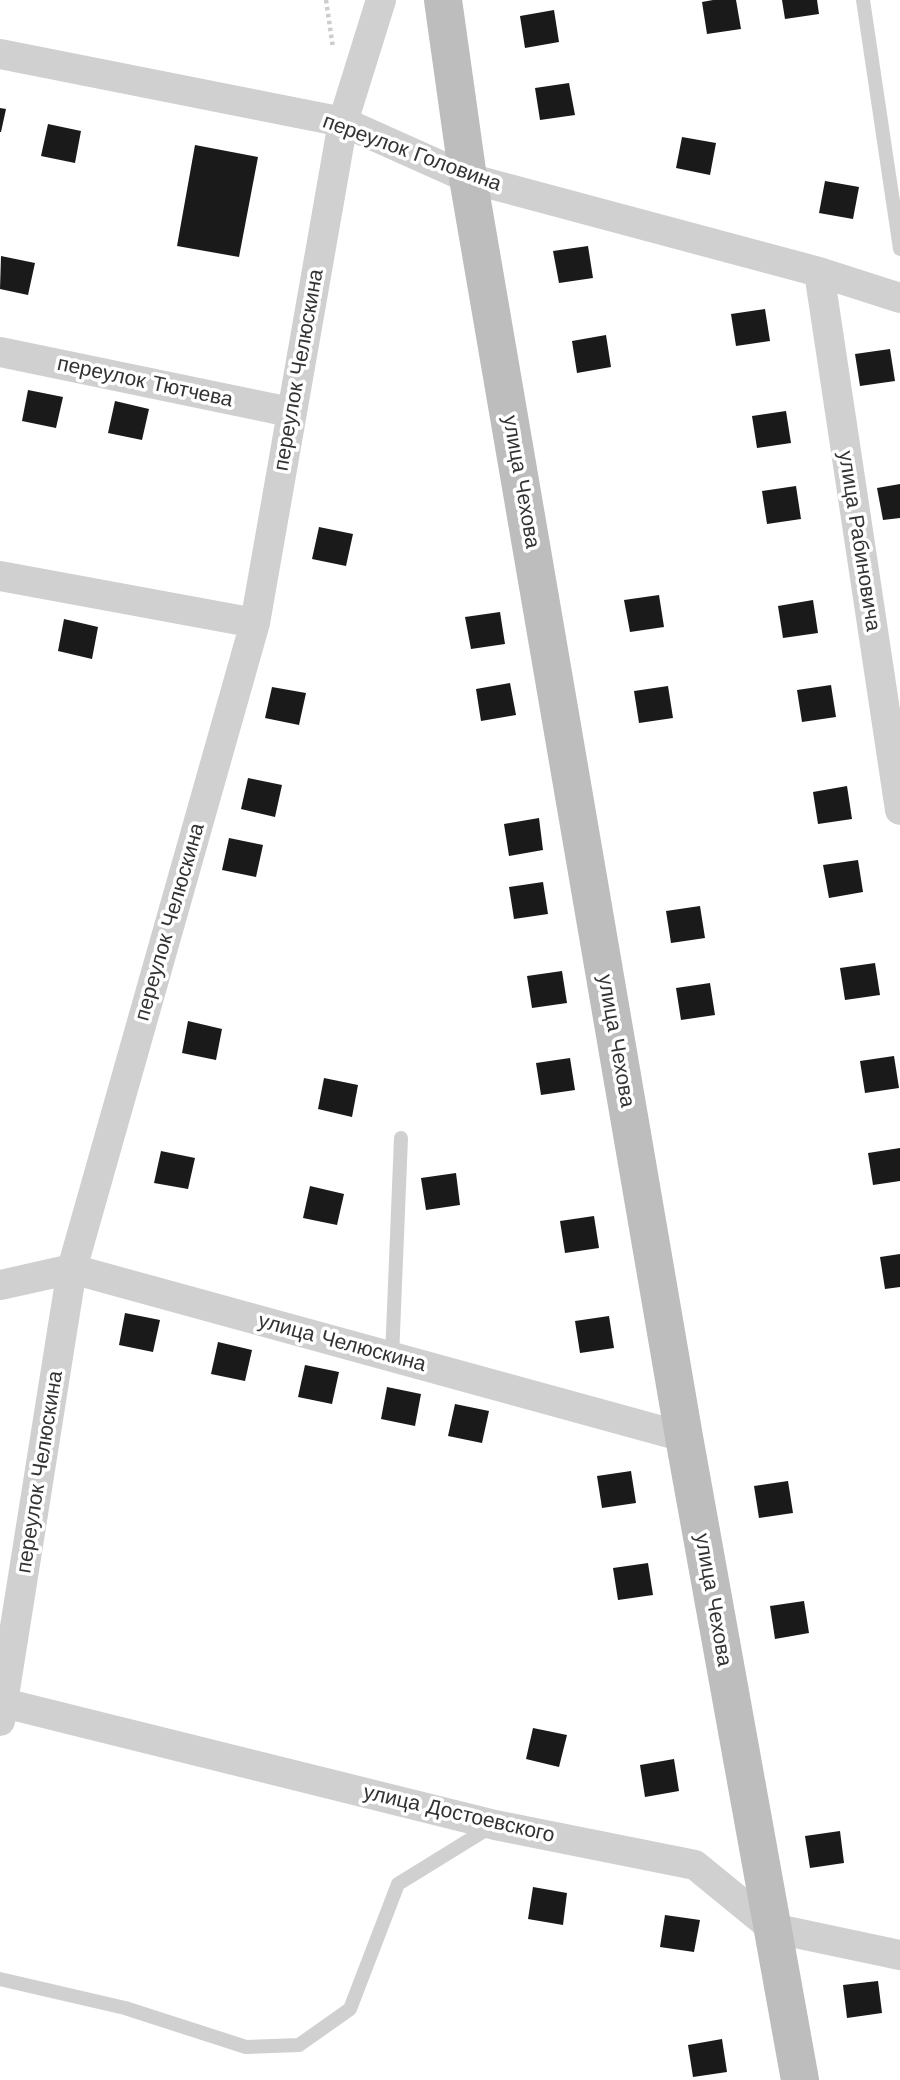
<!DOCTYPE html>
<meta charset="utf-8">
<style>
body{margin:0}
canvas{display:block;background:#fff}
</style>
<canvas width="900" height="2080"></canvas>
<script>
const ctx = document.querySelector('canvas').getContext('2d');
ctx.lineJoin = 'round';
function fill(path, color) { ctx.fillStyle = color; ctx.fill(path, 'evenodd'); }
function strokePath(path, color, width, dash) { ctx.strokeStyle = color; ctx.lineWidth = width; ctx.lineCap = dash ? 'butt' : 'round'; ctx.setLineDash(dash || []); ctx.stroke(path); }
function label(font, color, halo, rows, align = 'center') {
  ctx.font = font + ' "Work Sans",sans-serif'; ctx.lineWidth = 7; ctx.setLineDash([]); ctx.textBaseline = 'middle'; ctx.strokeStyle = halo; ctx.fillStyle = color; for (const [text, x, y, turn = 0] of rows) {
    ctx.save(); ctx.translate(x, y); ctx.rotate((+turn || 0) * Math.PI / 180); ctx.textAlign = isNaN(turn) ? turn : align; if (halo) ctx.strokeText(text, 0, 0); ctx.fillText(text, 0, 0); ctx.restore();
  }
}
fill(new Path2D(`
 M713 0H736L741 29 707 34 702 2Z
 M782 0H817L819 14 785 19Z
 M554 10 559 42 525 48 520 16Z
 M569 83 575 115 540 120 535 88Z
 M0 108 6 109 1 132H0Z
 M48 124 81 131 75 163 41 156Z
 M682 137 716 143 710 175 676 168Z
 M195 145 258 157 239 257 177 246Z
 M825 181 859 187 853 219 819 213Z
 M588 246 593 278 559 283 553 251Z
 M1 256 35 263 28 295 0 289Z
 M765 309 770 341 736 346 731 314Z
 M606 335 611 367 577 373 572 341Z
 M890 349 895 381 860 386 855 354Z
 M28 390 63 397 56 428 22 421Z
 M115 401 149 409 142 440 108 433Z
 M786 411 791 443 757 448 752 416Z
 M900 484V518L883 520 877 488Z
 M796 486 801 519 767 524 762 491Z
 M319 527 353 534 346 566 312 559Z
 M659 595 664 627 630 632 624 600Z
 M813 600 818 633 783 638 778 606Z
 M500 612 505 644 471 649 465 617Z
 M64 619 98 627 92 659 58 651Z
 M510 683 516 715 481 721 476 689Z
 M831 685 836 717 802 722 797 690Z
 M668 686 673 718 639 723 634 691Z
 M272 687 306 693 299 725 265 718Z
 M248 778 282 785 275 817 241 809Z
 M847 786 852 819 818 824 813 792Z
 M539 818 543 850 509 856 504 824Z
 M229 838 263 845 256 877 222 870Z
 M858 860 863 892 829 898 823 865Z
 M543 882 548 914 514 919 509 887Z
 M700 906 705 938 671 943 666 911Z
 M875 963 880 995 845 1000 840 968Z
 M562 971 567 1003 532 1008 527 976Z
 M710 983 715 1015 681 1020 676 988Z
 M188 1021 222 1029 216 1060 182 1053Z
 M894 1056 899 1088 865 1093 860 1061Z
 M570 1058 575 1090 541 1095 536 1063Z
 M324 1078 358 1085 352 1117 318 1109Z
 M900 1148V1181L873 1185 868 1153Z
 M161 1151 195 1158 188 1189 154 1183Z
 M456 1173 460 1205 426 1210 421 1178Z
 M310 1186 344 1194 337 1225 303 1218Z
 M594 1216 599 1248 565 1253 560 1221Z
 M900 1254V1287L885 1289 880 1257Z
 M125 1313 160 1320 153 1352 119 1345Z
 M609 1316 614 1348 580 1353 575 1321Z
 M218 1342 252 1350 245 1381 211 1374Z
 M305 1365 339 1372 332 1404 298 1397Z
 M387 1387 421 1394 415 1426 381 1419Z
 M455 1404 489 1411 482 1443 448 1436Z
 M631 1471 636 1503 602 1508 597 1476Z
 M788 1481 793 1513 759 1518 754 1486Z
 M648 1563 653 1595 618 1600 613 1568Z
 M804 1601 809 1633 775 1639 770 1606Z
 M533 1728 567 1735 559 1767 526 1759Z
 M674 1759 679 1791 645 1797 640 1765Z
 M840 1831 844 1863 810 1868 805 1836Z
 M533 1887 567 1893 563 1925 528 1919Z
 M665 1915 700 1920 694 1952 660 1947Z
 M878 1981 882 2013 847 2018 843 1985Z
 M722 2039 727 2072 693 2077 688 2045Z`), '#1a1a1a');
strokePath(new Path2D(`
 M326 0 333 48`), '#cdcdcd', 4.5, [3.5, 3.5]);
strokePath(new Path2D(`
 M863 0 900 249
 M392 1357 401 1138
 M0 1979 125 2008 246 2047 299 2045 350 2009 398 1884 492 1826`), '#d0d0d0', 14);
strokePath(new Path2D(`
 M0 54 343 122 468 178 819 272 900 298
 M819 272 900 810
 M0 352 290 412
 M0 576 255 623
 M0 1285 72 1269 684 1437
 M0 1702 495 1825 695 1865 772 1928 900 1955
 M0 1721 72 1269 255 623 343 122 381 0`), '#d0d0d0', 30);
strokePath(new Path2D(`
 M443 0 468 178 684 1437 800 2080`), '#bdbdbd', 38);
label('21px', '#333', '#fff', [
 ["переулок Головина",412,153,20],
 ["переулок Челюскина",299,370,-80],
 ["переулок Тютчева",145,382,12],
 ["улица Чехова",521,482,80],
 ["улица Рабиновича",859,541,81],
 ["переулок Челюскина",170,922,-74],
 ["улица Чехова",616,1041,80],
 ["улица Челюскина",342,1343,15],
 ["переулок Челюскина",40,1472,-81],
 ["улица Чехова",713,1600,80],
 ["улица Достоевского",459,1814,13]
]);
</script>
